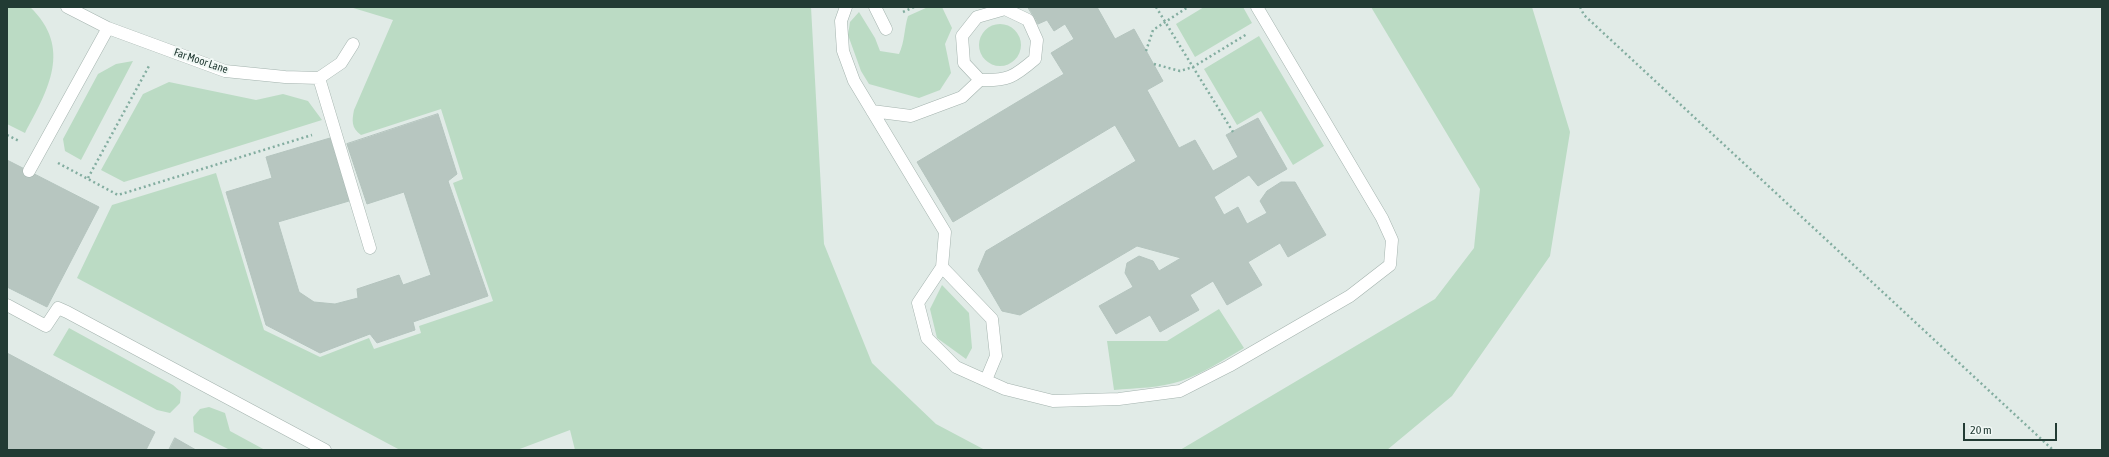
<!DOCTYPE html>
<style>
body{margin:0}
#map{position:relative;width:2109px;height:457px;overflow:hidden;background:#e1ebe7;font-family:"Asap Condensed",sans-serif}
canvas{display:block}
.frame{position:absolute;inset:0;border:8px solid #223b34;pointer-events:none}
.scale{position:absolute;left:1963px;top:423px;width:94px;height:18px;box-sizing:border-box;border:2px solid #223b34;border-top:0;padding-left:5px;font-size:12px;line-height:14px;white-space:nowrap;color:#223b34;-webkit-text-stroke:3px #f1f8f5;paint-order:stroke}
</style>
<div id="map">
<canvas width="2109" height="457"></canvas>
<div class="frame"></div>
<div class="scale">20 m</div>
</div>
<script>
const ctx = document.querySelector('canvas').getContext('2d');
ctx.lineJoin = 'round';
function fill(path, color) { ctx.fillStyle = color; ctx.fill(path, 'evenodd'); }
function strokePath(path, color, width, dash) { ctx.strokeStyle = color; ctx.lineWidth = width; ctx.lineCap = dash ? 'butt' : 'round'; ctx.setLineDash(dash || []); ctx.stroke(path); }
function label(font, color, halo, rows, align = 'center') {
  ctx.font = font + ' "Asap Condensed",sans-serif'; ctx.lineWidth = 4; ctx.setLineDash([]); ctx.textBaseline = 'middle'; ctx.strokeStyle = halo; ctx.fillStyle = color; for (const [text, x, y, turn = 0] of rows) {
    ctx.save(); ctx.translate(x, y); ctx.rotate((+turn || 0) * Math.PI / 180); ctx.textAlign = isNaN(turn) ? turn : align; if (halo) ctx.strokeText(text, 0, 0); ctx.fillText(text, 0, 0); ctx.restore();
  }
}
fill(new Path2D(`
 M7 7H30C73 48 48 90 25 133L7 124Z
 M350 7H811L824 244 872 363 936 424 985 450H575L570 430 517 450H400L77 278 112 205 216 173 264 330 320 357 369 338 374 349 421 333 419 326 493 301 453 183 463 179 441 109 361 135C351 128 352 120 354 110L393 20Z
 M928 7H942L952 28 945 44 951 73 940 90 919 98 869 84 861 71 848 35 850 22 859 12 875 38 880 51 899 54C905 41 904 29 908 16Z
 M1204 7H1243L1252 23 1195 57 1176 24Z
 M1371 7H1532L1570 132 1550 256 1452 396 1387 450H1180L1435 299 1474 248 1480 189Z
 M979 45a21 21 0 1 1 42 0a21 21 0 1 1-42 0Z
 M1259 36 1324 146 1293 165 1261 111 1237 125 1204 69Z
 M133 61 81 160 65 151 63 139 98 74 116 64Z
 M169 82 256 100 283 94 308 101 322 120 124 182 101 170 143 94Z
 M942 285 969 313 972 348 966 359 937 338 930 309Z
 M1219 309 1244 348C1224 360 1203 373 1181 381 1160 388 1136 388 1114 390L1107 341H1167Z
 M69 328 173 385 181 392 180 403 170 413 157 410 53 355Z
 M209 407 225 413 230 431 265 450H230L194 432 193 417 200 409Z`), '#bbdbc4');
const building = new Path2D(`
 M1028 7H1097L1115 39 1134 29 1163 81 1147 90 1179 148 1195 140 1213 171 1238 157 1226 135 1258 118 1287 169 1258 186 1249 175 1214 197 1224 215 1238 207 1247 224 1267 213 1260 201 1267 191 1281 182H1295L1326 235 1288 257 1280 243 1248 262 1262 285 1227 305 1213 281 1190 295 1199 310 1160 332 1150 315 1116 334 1099 306 1133 287 1125 273 1127 263 1139 256 1153 261 1159 271 1181 258 1137 246 1020 315 1002 311 978 270 986 251 1136 161 1115 125 953 222 917 162 1064 74 1051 53 1074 39 1065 24 1054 31 1047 20 1038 24Z
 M438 114 457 174 448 181 488 296 413 322 415 330 377 343 370 334 320 353 266 325 226 192 272 178 266 157 330 138 349 201 278 222 299 292 314 302 335 304 358 298 357 289 399 275 403 285 431 275 404 192 367 204 347 144Z
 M7 160 99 207 47 307 7 287Z
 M7 353 155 432 146 450H7Z
 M175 438 196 450H169Z`);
fill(building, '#b7c6c0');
strokePath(building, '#b4c4be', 1);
const lane = new Path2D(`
 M67 7 108 28 225 71 285 77 319 78 341 63 353 44
 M846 7 841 21 843 51 854 81 945 232 942 267 918 303 927 338 956 367 1005 389 1053 401 1119 399 1180 391 1229 366 1350 296 1390 265 1392 240 1382 218 1257 7
 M875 7 886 29
 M319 78 370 248
 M872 111 911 116 962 97 980 80C1008 81 1014 77 1035 59L1037 40 1028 20 1005 9 977 17 962 36 964 63 980 80
 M29 171 108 28
 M942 267 992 319 996 356 986 380
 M7 305 46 326 58 308 67 312 325 450`);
strokePath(lane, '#a4b3ae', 13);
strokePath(new Path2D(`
 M1156 7 1233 132
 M1580 7 1584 15 2053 450
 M903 12 914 7
 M1146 51 1153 30 1188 7
 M1154 64 1180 71 1193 67 1247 34
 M7 135 19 141
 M58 163 118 195 312 135
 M88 178 149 66`), '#83ada0', 2.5, [2, 3]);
strokePath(lane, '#fff', 12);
label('11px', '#223b34', '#f1f8f5', [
 ["Far Moor Lane",201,61,19]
]);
</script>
